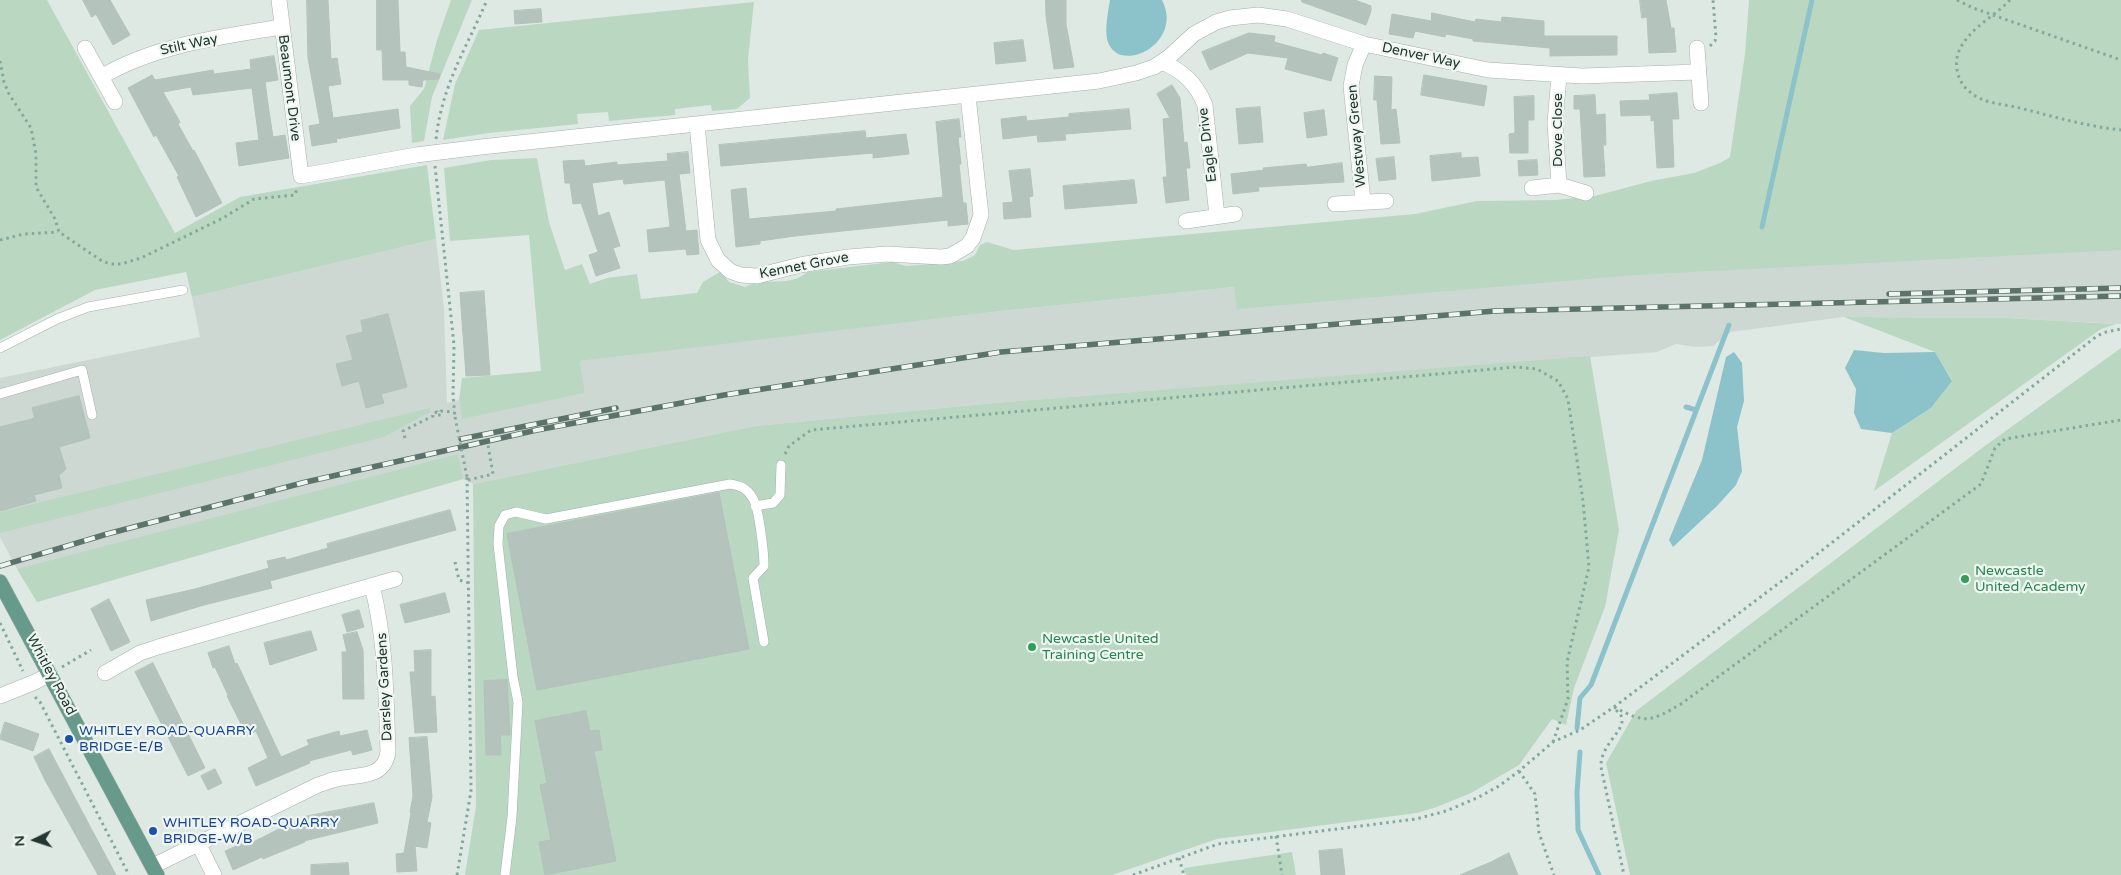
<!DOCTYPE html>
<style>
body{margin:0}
#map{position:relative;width:2121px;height:875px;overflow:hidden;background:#dfe9e4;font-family:"Varela Round",sans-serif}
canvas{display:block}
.north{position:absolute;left:10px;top:815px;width:50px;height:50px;-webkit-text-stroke:4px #eff6f2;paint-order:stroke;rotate:266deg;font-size:14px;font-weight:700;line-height:20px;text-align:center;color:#223731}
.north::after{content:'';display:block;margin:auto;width:18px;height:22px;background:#223731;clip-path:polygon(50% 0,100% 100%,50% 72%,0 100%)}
</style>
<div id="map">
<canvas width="2121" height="875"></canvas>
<div class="north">N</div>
</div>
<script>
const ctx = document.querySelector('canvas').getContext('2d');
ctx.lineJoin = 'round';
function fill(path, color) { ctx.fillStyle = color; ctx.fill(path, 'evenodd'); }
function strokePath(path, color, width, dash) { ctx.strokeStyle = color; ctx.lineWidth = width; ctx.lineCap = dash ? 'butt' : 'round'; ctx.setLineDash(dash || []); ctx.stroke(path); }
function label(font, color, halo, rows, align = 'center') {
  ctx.font = font + ' "Varela Round",sans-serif'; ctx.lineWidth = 4.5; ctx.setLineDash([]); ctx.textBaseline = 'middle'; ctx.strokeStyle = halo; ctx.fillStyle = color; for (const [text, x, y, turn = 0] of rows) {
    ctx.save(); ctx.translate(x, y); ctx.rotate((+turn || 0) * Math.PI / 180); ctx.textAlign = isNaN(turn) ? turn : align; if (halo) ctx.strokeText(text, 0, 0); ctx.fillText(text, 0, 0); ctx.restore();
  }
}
fill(new Path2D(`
 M2121 215V324L2007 318 1844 317 1731 332 1713 346 1695 347 1676 344 1657 352 994 403 755 426 473 484 463 479 37 602 17 569 0 537V378L200 337 192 297 436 239 444 310 447 403 459 400 462 418 585 393 580 361 728 342 1001 311 1234 287Z`), '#ced8d3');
fill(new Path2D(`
 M0 0H47L175 233 240 197 427 165 436 239 192 297 186 272 95 290 0 340Z
 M451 0H472L432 97 424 141 412 143 410 106 424 89 437 40Z
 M1749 0H2121V250L1635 275 1237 309 1234 287 1001 311 580 361 585 393 462 419 459 400 462 378 541 371 529 235 450 241 444 168 491 160 537 158 549 222 565 270 582 264 590 284 607 278 637 274 641 299 697 293 703 282 720 272 729 282 745 287C765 276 791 288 807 272L892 262 906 266 963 261 975 255 980 245 987 242 1014 250 1415 214 1477 201 1555 200 1595 196 1651 181 1694 173 1720 163 1730 157 1745 54Z
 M754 2 748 60 750 98 737 109 712 111 711 105 675 109V115L609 121 608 112 577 114 578 124 489 133 443 140 455 84 479 30Z
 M1844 317 2007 318 2116 324 2101 329 1874 491 1892 433 1931 408 1952 380 1935 352Z
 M2121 348V875H1630L1606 763 1636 711 1982 448Z
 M1590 356 1619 530 1605 607 1574 688 1566 725 1552 719 1519 765 1471 793 1437 807 1417 813 1217 839 1112 875H465L476 806 473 484 755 426 994 403Z
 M430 408V412L384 437 0 533V512Z
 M458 454 463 479 37 602 17 569Z
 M1292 852 1296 875H1186L1184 868Z`), '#bad8c1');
fill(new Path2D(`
 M1110 0H1162C1185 45 1116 77 1107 39 1105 27 1108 12 1110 0Z
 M1854 350 1884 353 1935 352 1952 381 1931 408 1892 433 1861 429 1854 413 1856 389 1845 368Z
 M1734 352 1742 363 1744 401 1737 427 1742 471 1736 485 1717 506 1673 547 1669 540 1702 460 1726 357Z`), '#8cc2c9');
strokePath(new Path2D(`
 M1762 227 1812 0
 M1686 407 1696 410
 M1577 728 1580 698 1591 685 1729 325
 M1580 752 1577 792 1578 830 1599 875`), '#8cc2c9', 5);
const building = new Path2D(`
 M83 0H110L130 35 113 45 96 14 92 17Z
 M307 0H328L331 59 337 58 341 84 328 86 333 118 398 109 400 128 336 139 337 142 312 146 309 126 320 124 308 58Z
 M377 0H398L400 52H405L406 67 440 74 439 79 423 80 422 87 409 85V80H383L382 50H377Z
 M1046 0H1066V24L1074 67 1054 69 1046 16Z
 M1302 0H1355L1371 6V11L1366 25 1302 2Z
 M1640 0H1666L1671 28H1674L1676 52 1649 53 1647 17 1642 18Z
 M541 9 542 22 515 24 514 11Z
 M1432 13 1475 22 1476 19 1501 22 1502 17 1544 21V36H1617V55L1550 56V48L1473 41V39L1446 34 1445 37 1415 31 1413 38 1389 34 1392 14 1431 21Z
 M1249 33 1275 36 1274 42 1322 55 1323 53 1338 58 1331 81 1285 69 1288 58 1248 53 1210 70 1202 52Z
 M1023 40 1026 61 996 64 994 43Z
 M274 56 278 80 265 82 269 111 273 137 285 135 289 158 239 166 236 143 259 140 252 88 193 95 191 87 163 92 180 122 178 124 193 151 194 150 222 203 196 217 177 177 179 176 156 135 154 137 128 88 152 75 155 80 213 70 214 74 251 69 250 60Z
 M1424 75 1487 86 1484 106 1421 95Z
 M1375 76 1392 77 1391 110 1396 109 1400 143 1381 144 1377 100H1374Z
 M1172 85 1180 98 1184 143 1187 142 1190 168H1186L1189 200 1166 203 1163 177H1167L1163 119 1170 118 1157 94Z
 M1677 93 1679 119H1672L1674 167 1657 168 1654 120 1651 121V115L1621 116 1620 101 1650 100 1649 95Z
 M1595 95 1596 115 1605 114 1606 145H1603L1605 176 1584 177 1580 109H1574V96Z
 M1534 96V120H1528V153H1510L1509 134 1515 133 1514 97Z
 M1260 107 1263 142 1239 144 1236 109Z
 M1129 109 1131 129 1065 134 1066 140 1038 142 1037 135 1003 139 1001 119 1026 116 1027 121 1069 117V114Z
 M1324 110 1327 135 1307 138 1304 113Z
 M959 119 961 137H958L961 164H959L963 203H966L968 224 948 226V220L795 236 760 241V244L736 247 731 190 746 188 749 219 814 213 836 211V209L943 197 936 122Z
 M865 131 866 138 906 134 909 154 873 158V153L721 166 719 145Z
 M688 152 690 173 679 174 686 231 697 230 699 254 687 255 686 249 649 252 647 230 670 227 665 180 624 184 623 179 592 183 598 216 609 212 620 246 613 248 620 268 596 276 589 255 598 252 581 203 573 204 570 183H565L563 161 584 160 585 166 617 162V165L642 163 668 161 667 154Z
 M1461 153V158L1478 157 1480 176 1432 181 1430 156Z
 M1394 157 1396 179 1379 181 1376 159Z
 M1537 160 1538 175 1519 176 1518 161Z
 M1342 163 1344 182 1258 187 1259 191 1233 194 1231 174 1264 170 1263 168 1306 164 1307 167Z
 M1030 169 1033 196 1029 197 1031 217 1004 219 1003 203 1013 202 1009 171Z
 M1134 180 1137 203 1065 209 1063 186Z
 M484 291 490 375 466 376 460 293Z
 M388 314 407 387 381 394 384 403 366 408 359 381 342 386 336 364 353 360 346 336 363 332 361 321Z
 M79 396 90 438 59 447 66 469 59 475 62 488 34 495 36 501 0 511V427L35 418 32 408Z
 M719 493 749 649 537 690 507 534Z
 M450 510 456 530 270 581 272 588 204 605 151 621 146 600 195 589 269 568 267 561 285 557 286 560 328 548 327 544Z
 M445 593 450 612 405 623 400 605Z
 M109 599 130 642 111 651 91 609Z
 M359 610 364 627 347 632 342 615Z
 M311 631 317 650 270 665 264 643Z
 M357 632 363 650 364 699H343L342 652H347L343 635Z
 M229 646 235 664 237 663 281 757 309 745 307 740 339 731 340 736 367 730 372 750 353 755 351 750 309 761 310 763 256 786 248 768 268 758 256 731 247 736 227 696 228 695 215 667 213 668 208 653Z
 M431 650V697L435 696 437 732 415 733 410 672H415L414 651Z
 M153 663 205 768 188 776 135 672Z
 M507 680 510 735H500L501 755H486L484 681Z
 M586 711 590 731 599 730 602 750 594 751 616 861 545 875 539 842 551 840 540 785 547 783 535 721Z
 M5 722 39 734 33 751 0 739Z
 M427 737 432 797 427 822 431 823 427 848 415 846 417 871 397 872 396 854 404 853 411 813 410 812 413 796 409 738Z
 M49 749 93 832 116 875H98L45 780 34 757Z
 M215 769 222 783 208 790 201 776Z
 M374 803 378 823 304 841 305 842 263 859 262 857 233 870 225 851 243 843 245 846 279 829 305 820 304 817Z
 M1342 849 1345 875H1321L1319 851Z
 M1509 853 1518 875H1460L1491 862Z
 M348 863 349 875H311V865Z`);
fill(building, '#b5c3bd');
strokePath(building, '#b2c2bb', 1);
const service = new Path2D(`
 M0 348 57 319 88 307 183 290
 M0 394 82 370 92 415
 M755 506 773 503 780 495 781 465
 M505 875 512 817 518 702 513 677 498 544 499 526 505 515 516 512 546 519 730 484C739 485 747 488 752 497 759 506 764 553 764 566L753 578 764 642`);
const minor = new Path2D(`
 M279 0 301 176 416 155 481 147 1099 81 1136 73 1154 67 1169 57 1194 34 1216 22 1230 18 1258 15 1287 19 1364 44 1488 70 1582 76 1698 72
 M85 48 115 102
 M1697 48 1701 103
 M1162 62C1183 71 1196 83 1205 105L1217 216
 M101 77C154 45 221 37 281 27
 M697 124 708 240 718 260 730 271 741 275 757 276 800 265 848 257 887 254 941 257 950 256 967 246 973 238 981 215 968 96
 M1559 185 1555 123 1559 76
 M1532 188 1559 185 1586 193
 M1363 201 1351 86 1355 65 1364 44
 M1335 204 1386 201
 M1186 221 1235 214
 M105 673 140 653 158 647 395 579
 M0 696 35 682 50 674
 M199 845 214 875
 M153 866 318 785C325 783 331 780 337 779 359 774 384 779 388 752 386 696 386 640 372 586`);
const primary = new Path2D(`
 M0 582 157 875`);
strokePath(service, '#a3b0ab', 10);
strokePath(minor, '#a3b0ab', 16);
strokePath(primary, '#bdc3c1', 16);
strokePath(new Path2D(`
 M1957 0 1973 8 2121 60
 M2010 0C1994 17 1969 28 1959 51 1953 65 1958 83 1970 92 1982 103 2001 104 2016 107 2051 116 2085 126 2121 130
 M1710 46 1715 41 1716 37 1713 0
 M0 61 4 82 9 94 31 128 36 154V187L55 219 59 232 102 261 111 264H121L141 258 223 218 254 199 295 195 297 188
 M436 139C442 85 466 49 487 0
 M435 166 454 345 453 396 455 417
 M0 240 24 234 58 232
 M405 438 403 431 433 416V413L437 412V415H441V411L454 412
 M785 454 789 446 811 430 1516 367 1537 369 1558 381 1568 399 1583 501 1589 567 1567 662 1568 699 1553 742
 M468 480 493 474 488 445
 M455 562 459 580 469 583
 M0 623 23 671
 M62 667 91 650
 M35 697 40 702 129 875
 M1614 707C1646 724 1650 722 1681 704L1981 484 1995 448 2005 439 2121 420
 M1616 710C1619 713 1622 715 1622 720 1623 732 1600 746 1601 767L1624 875
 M1519 771 1535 794 1539 833 1554 875
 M1276 836 1282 875
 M1179 858 1184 875
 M457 875 471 791 467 477
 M1133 875 1218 844 1416 819 1446 811 1477 798 1499 786 1519 771 1553 742 1580 730 1614 707 1811 559 2097 336 2106 332 2121 329`), '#83a99c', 3, [2.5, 4]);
strokePath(service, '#fff', 9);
strokePath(minor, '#fff', 15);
strokePath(primary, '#689a8b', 15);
const rail = new Path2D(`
 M1889 294 2121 288
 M461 439 616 408
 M0 566 107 534 306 482 537 430 724 395 1001 352 1495 311 2121 296`);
strokePath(rail, '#5c736c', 5.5);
strokePath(rail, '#eff6f2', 4, [11]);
strokePath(new Path2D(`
 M455 417 467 477`), '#83a99c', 3, [2.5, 4]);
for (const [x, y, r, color] of [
 [1965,579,5,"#2e9e5b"],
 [1032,647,5,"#2e9e5b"],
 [69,739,5,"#1a4fb4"],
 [153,831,5,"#1a4fb4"]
]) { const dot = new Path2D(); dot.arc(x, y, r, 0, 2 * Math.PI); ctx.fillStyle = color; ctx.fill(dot); strokePath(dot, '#eff6f2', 2); }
label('14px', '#223731', '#eff6f2', [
 ["Stilt Way",189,45,-12],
 ["Denver Way",1421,56,12],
 ["Beaumont Drive",289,88,83],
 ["Dove Close",1558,130,-90],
 ["Westway Green",1357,136,-95],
 ["Eagle Drive",1208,145,-97],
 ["Kennet Grove",804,266,-11],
 ["Whitley Road",51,675,62],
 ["Darsley Gardens",385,687,-93]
]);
label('14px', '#27864d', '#eff6f2', [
 ["Newcastle",1975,571],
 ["United Academy",1975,587],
 ["Newcastle United",1042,639],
 ["Training Centre",1042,655]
], 'left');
label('14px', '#164399', '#eff6f2', [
 ["WHITLEY ROAD-QUARRY",79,731],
 ["BRIDGE-E/B",79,747],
 ["WHITLEY ROAD-QUARRY",163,823],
 ["BRIDGE-W/B",163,839]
], 'left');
</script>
